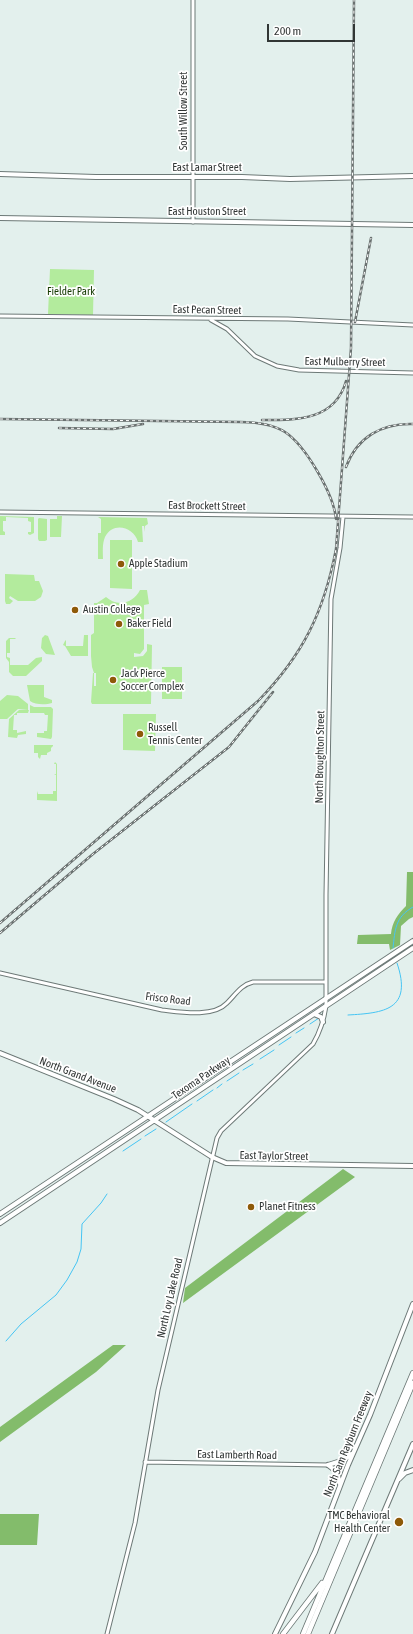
<!DOCTYPE html>
<style>
body{margin:0}
#map{position:relative;width:413px;height:1634px;overflow:hidden;background:#e3f0ed;font-family:"Asap Condensed",sans-serif}
canvas{display:block}
.scale{position:absolute;left:267px;top:24px;width:88px;height:18px;box-sizing:border-box;border:2px solid #313635;border-top:0;padding-left:5px;font-size:12px;line-height:14px;white-space:nowrap;color:#313635;-webkit-text-stroke:3px #fff;paint-order:stroke}
</style>
<div id="map">
<canvas width="413" height="1634"></canvas>
<div class="scale">200 m</div>
</div>
<script>
const ctx = document.querySelector('canvas').getContext('2d');
ctx.lineJoin = 'round';
function fill(path, color) { ctx.fillStyle = color; ctx.fill(path, 'evenodd'); }
function strokePath(path, color, width, dash) { ctx.strokeStyle = color; ctx.lineWidth = width; ctx.lineCap = dash ? 'butt' : 'round'; ctx.setLineDash(dash || []); ctx.stroke(path); }
function label(font, color, halo, rows, align = 'center') {
  ctx.font = font + ' "Asap Condensed",sans-serif'; ctx.lineWidth = 3.5; ctx.setLineDash([]); ctx.textBaseline = 'middle'; ctx.strokeStyle = halo; ctx.fillStyle = color; for (const [text, x, y, turn = 0] of rows) {
    ctx.save(); ctx.translate(x, y); ctx.rotate((+turn || 0) * Math.PI / 180); ctx.textAlign = isNaN(turn) ? turn : align; if (halo) ctx.strokeText(text, 0, 0); ctx.fillText(text, 0, 0); ctx.restore();
  }
}
fill(new Path2D(`
 M50 269 94 270 93 315 48 314Z
 M0 516 34 517V533L30 535 28 534V532H31V522L28 521V518L6 517V521H3V531L5 532V535H0Z
 M57 516H62L61 537H50V519H57Z
 M98 517 147 518 148 524 145 526 144 532V526H142L143 542H138C134 527 113 521 105 537 102 544 103 552 103 559H98V533H101V519Z
 M39 518 47 519V540L45 541H39L38 539V519Z
 M110 540H132V589L110 588Z
 M5 574 34 575 35 581H39L43 591 41 597 35 601H18L10 596 9 598 13 601 10 604H6L5 601Z
 M140 590H147L149 604 144 605V649L140 654 134 653V657L143 656 147 651V644L152 645 151 704H92L91 702 93 673H94V686H96V673H94L92 667 91 656V635L94 633V611L103 605H94V603H97L106 597C117 607 133 604 140 590Z
 M45 635 48 636 55 655 46 654 41 648 42 638Z
 M84 635H88V656H71L65 646 63 645 65 641 66 640V646H83Z
 M9 638H15L16 639H10V653H7V657L10 658V665H28L36 658 42 657V661L26 676H13L9 672V662L6 658V641Z
 M162 667H182V699H162Z
 M27 685H44V697L52 700V703C46 705 35 705 30 701Z
 M7 695 18 696 28 704V710L18 709 7 719H0V701Z
 M30 705 34 707H51L53 709 52 737 51 739 37 737V733H44V731H47L48 715H45L44 713H30Z
 M19 710H29L28 713H17V715H14L13 730H17V733L26 731V734L18 735 17 738 8 737 9 719Z
 M123 714H156L155 751 123 750Z
 M34 745H53V746L51 748V751L47 753V755H41L40 759 38 757V753H34Z
 M55 762 57 764V801L37 800V791L38 794H53V791H56V775H54L56 774V764H54Z`), '#b3eb9d');
fill(new Path2D(`
 M407 872H413V917L409 919 401 926 400 945 390 950 389 944H357L358 935 391 934C392 922 398 914 406 906Z
 M343 1169 355 1177 183 1303 185 1288Z
 M113 1345H126L96 1372 0 1442V1427Z
 M0 1514H39L37 1545H0Z`), '#83bc6b');
strokePath(new Path2D(`
 M393 948C395 930 395 917 413 907
 M348 1015C384 1013 413 1010 397 963
 M310 1024 319 1018
 M296 1033 304 1028
 M279 1045 291 1037
 M260 1059 274 1050
 M243 1070 253 1064
 M227 1081 239 1073
 M217 1088 222 1084
 M197 1101 213 1090
 M166 1122 192 1104
 M145 1136 156 1129
 M123 1151 141 1139
 M6 1341 21 1324 56 1295 67 1280 77 1262 81 1249 82 1224 101 1203 107 1194`), '#45c4f3', 1);
const minor = new Path2D(`
 M193 0V222
 M0 316 288 319 413 325
 M211 320 227 329 255 356 277 366 299 370 413 373
 M0 512 413 517
 M0 973 162 1010C180 1012 213 1018 227 1003 236 994 241 985 253 982H325
 M145 1462 328 1465
 M107 1634 135 1523 158 1390 217 1138 221 1131 313 1044C320 1032 324 1020 326 1006V895L331 599 340 548 343 517`);
const major = new Path2D(`
 M0 174 96 177H242L290 179 413 176
 M0 218 413 225
 M314 1014 321 1017 323 1022
 M0 1053 114 1099 138 1110 212 1157 226 1163 413 1166
 M0 1214 413 941
 M0 1223 413 948
 M328 1465 344 1460 351 1454
 M328 1465 337 1472 340 1484
 M399 1479 405 1473 413 1470
 M275 1634 315 1552 348 1465 370 1415 413 1304
 M332 1634 413 1444`);
const highway = new Path2D(`
 M283 1634 322 1583
 M303 1634 413 1373
 M308 1634 413 1383`);
strokePath(minor, '#6d7977', 5);
strokePath(major, '#6d7977', 6);
strokePath(highway, '#6d7977', 6);
strokePath(minor, '#fff', 3);
strokePath(major, '#fff', 4);
strokePath(highway, '#fff', 4.5);
const rail = new Path2D(`
 M355 322 371 238
 M0 419 240 422C256 422 272 424 285 432 306 446 334 495 336 519
 M262 420C296 420 335 421 346 381
 M59 428 113 429 143 424
 M346 467C357 437 382 423 413 424
 M0 923 258 701C303 655 324 612 336 549L351 348 354 0
 M0 933 93 854 229 747 273 692`);
strokePath(rail, '#6a7170', 2.5);
strokePath(rail, '#fff', 1, [3]);
for (const [x, y, r, color] of [
 [121,564,4,"#8e5a09"],
 [75,610,4,"#8e5a09"],
 [119,624,4,"#8e5a09"],
 [113,680,4,"#8e5a09"],
 [140,734,4,"#8e5a09"],
 [251,1207,4,"#8e5a09"],
 [399,1522,5,"#8e5a09"]
]) { const dot = new Path2D(); dot.arc(x, y, r, 0, 2 * Math.PI); ctx.fillStyle = color; ctx.fill(dot); strokePath(dot, '#fff', 1.5); }
label('11px', '#313635', '#fff', [
 ["South Willow Street",184,111,-90],
 ["East Lamar Street",207,168],
 ["East Houston Street",207,212],
 ["East Pecan Street",207,310,1],
 ["East Mulberry Street",345,362,1],
 ["East Brockett Street",207,506,1],
 ["North Broughton Street",320,757,-89],
 ["Frisco Road",168,999,7],
 ["North Grand Avenue",78,1075,21],
 ["Texoma Parkway",201,1078,-34],
 ["East Taylor Street",274,1156,1],
 ["North Loy Lake Road",170,1298,-77],
 ["North Sam Rayburn Freeway",348,1444,-68],
 ["East Lamberth Road",237,1455,1]
]);
label('11px', '#153a00', '#fff', [
 ["Fielder Park",71,292]
]);
label('11px', '#313635', '#fff', [
 ["Apple Stadium",129,564],
 ["Austin College",83,610],
 ["Baker Field",127,624],
 ["Jack Pierce",121,674],
 ["Soccer Complex",121,687],
 ["Russell",148,728],
 ["Tennis Center",148,741],
 ["Planet Fitness",259,1207],
 ["TMC Behavioral",390,1516,"right"],
 ["Health Center",390,1529,"right"]
], 'left');
</script>
